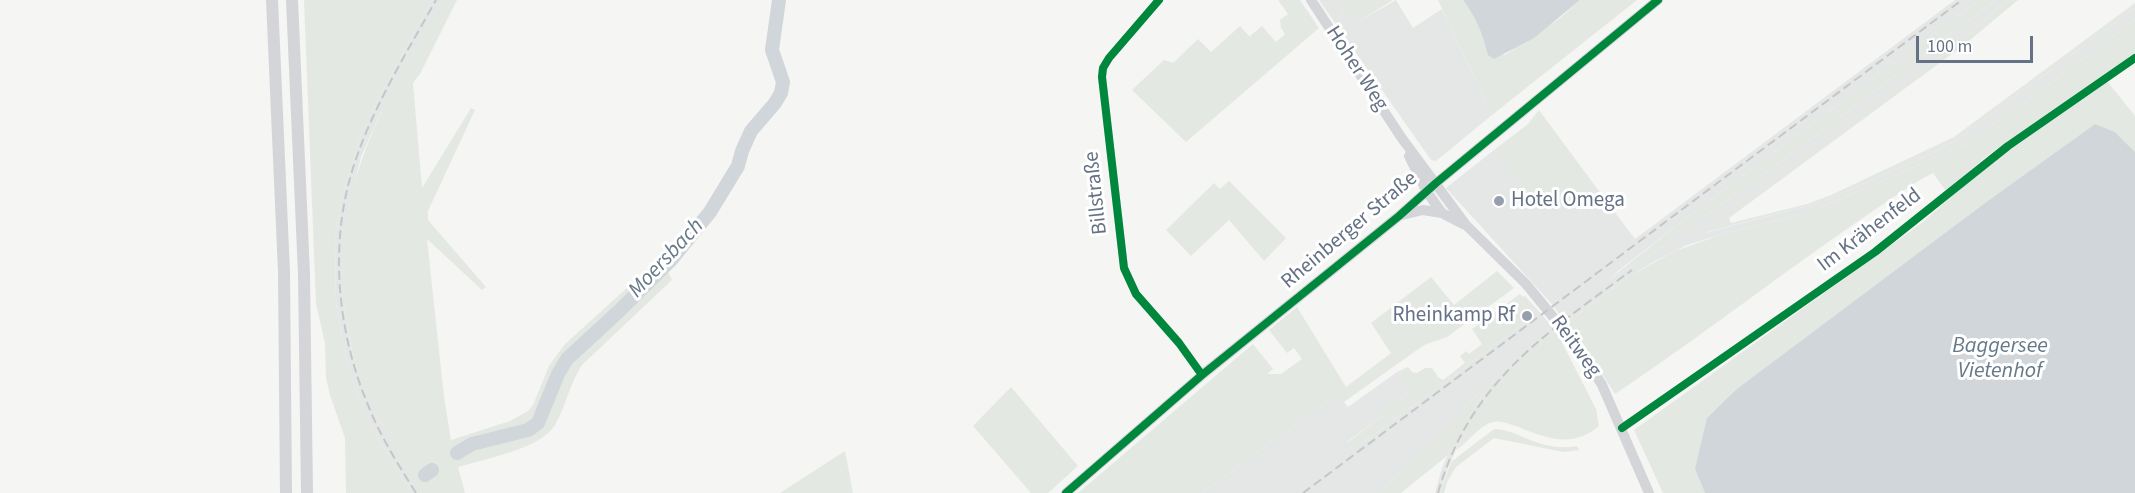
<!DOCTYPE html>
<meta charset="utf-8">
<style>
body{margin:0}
#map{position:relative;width:2135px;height:493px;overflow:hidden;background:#f5f5f4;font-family:"Source Sans 3",sans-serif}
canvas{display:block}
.scale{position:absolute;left:1916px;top:36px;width:117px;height:27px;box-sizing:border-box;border:3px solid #657185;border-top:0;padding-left:8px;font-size:18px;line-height:21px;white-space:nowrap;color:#657185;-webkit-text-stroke:4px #fff;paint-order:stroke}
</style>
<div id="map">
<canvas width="2135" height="493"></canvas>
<div class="scale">100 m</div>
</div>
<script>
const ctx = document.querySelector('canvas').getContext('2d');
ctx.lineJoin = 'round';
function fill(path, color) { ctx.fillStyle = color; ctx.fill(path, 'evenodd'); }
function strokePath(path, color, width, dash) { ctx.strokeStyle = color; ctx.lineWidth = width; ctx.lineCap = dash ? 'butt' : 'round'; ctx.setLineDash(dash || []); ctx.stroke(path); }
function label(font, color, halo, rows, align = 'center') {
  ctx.font = font + ' "Source Sans 3",sans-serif'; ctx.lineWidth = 6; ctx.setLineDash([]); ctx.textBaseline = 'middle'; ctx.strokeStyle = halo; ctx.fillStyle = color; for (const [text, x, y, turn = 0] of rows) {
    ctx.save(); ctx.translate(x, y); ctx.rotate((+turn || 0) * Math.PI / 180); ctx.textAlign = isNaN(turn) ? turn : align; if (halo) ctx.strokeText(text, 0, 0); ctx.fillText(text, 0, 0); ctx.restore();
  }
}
fill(new Path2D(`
 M431 0H442L380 114 361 157 349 206 344 239V302L351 348 357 368 378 418 422 493H411L375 433 348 370 336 303 335 235 341 202 362 129Z
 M1319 0H1335L1345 14 1349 12 1356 23 1396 0 1413 28 1442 9 1492 115 1436 161 1431 160Z
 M1955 0H1979L1681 222 1618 271 1608 281 1646 258 1782 161 1996 0H2007L1971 33 1705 233 1822 202 1920 159 1956 140 2135 8V20L1969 143 1813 211 1720 235 1687 245 1655 261 1630 276 1566 323 1550 302 1446 188 1494 150 1537 204 1558 189 1567 202 1593 183 1635 239Z
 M1534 306 1556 331 1538 344 1516 364 1486 399 1458 445 1448 468 1440 493H1435L1442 468 1453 443 1478 401 1495 379 1474 398 1445 431 1378 493H1202L1331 399 1341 398 1348 407 1397 372 1411 391 1380 412 1382 416 1347 442 1353 450 1522 325 1517 318Z`), '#e5e6e6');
fill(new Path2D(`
 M304 0H431L362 129 341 202 335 235 336 303 348 370 375 433 411 493H346L345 438 330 395 326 378 325 343 316 304Z
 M442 0H457L420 74 413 83 422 188 471 108 475 110 428 211V220L486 287 482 290 427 239 444 397 451 440 510 421 528 411 533 405 549 366 564 345 661 257 672 280 582 365C569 385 566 406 555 425 541 449 484 459 458 467L465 493H422C397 453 372 413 357 368 351 351 349 333 346 315 328 194 384 101 442 0Z
 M1278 0H1300L1319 28 1186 142 1132 90 1164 60 1173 63 1198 39 1211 52 1240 26 1251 38 1250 36 1262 26 1276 42 1285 34 1281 28 1280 20 1288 14Z
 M1335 0H1393L1356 23 1349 13 1346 15Z
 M1438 0H1463C1474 15 1485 30 1487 49L1505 55 1560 18 1580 0H1637L1492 115Z
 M1979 0H1996L1782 161 1646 258 1606 282 1681 222Z
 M2007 0H2018L1964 45 1729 218 1731 223 1807 204 1831 195 1954 137 2135 3V8L1956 140 1920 159 1822 202 1703 233 1971 33Z
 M2135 20V53L1987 156 1946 191 1933 173 1920 180C1815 247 1718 325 1615 394L1584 345 1566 323 1630 276 1675 251 1720 235 1813 211 1969 143Z
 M2107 81 2135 116V152L2115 132 2095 124 1989 200 1738 388 1695 469 1705 493H1663L1634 430 1923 222 1980 171Z
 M1539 110 1593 183 1567 203 1557 189 1537 204 1494 150 1528 124Z
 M1229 181 1286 238 1264 261 1229 220 1191 256 1166 230 1214 183 1220 189Z
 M1497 271 1514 288 1447 337 1424 345 1344 402 1341 398 1334 402 1331 399 1202 493H1078L1253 344 1273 369 1267 374H1281L1302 359 1294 348 1287 353 1269 330 1297 307 1346 387 1391 353 1371 323 1431 277 1454 305Z
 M1520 294 1523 297 1525 296 1534 306 1518 318 1522 325 1353 450 1347 443 1382 416 1380 412 1411 391 1397 372 1408 367 1412 372 1417 373 1425 368H1432L1438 377 1443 380 1465 363 1460 356 1466 351 1469 354 1482 344 1472 329Z
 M1556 331 1596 409 1599 426C1572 449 1545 438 1516 426 1509 424 1501 420 1493 422 1478 426 1469 442 1456 450 1477 404 1513 358 1556 331Z
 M1498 375 1478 401 1447 456 1401 493H1378L1445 431 1474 398Z
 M1011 387 1078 466 1048 493H1031L973 426Z
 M1494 429C1507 429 1518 435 1530 440 1545 446 1561 449 1577 446L1579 450 1563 452 1494 438 1456 467 1448 480 1444 493H1440L1451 462Z
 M845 451 853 493H780Z`), '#e4e8e2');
fill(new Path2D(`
 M1463 0H1580L1534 38 1494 59 1488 55C1482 32 1477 19 1463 0Z
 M2095 124 2115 132 2135 152V493H1705L1695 469 1707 418 1738 388 1989 200Z`), '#d1d6da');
strokePath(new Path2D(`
 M457 453 472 444 528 430 538 423 558 374 567 359 618 312 671 260 710 212 738 166 742 151 751 131 775 103 781 93 783 82 772 50 779 0
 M425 475 432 470`), '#d1d6da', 14);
strokePath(new Path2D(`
 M1159 0 1109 58 1103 68 1102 77 1124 268 1136 294 1179 343 1202 375
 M1622 428 1875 252 2008 146 2135 58`), '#d0d0d1', 8);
strokePath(new Path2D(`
 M1311 0 1401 137 1466 225 1526 284 1581 351 1602 385 1649 493
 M1409 156 1427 192 1442 213 1463 224
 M1402 215 1423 210 1442 213
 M1066 493 1202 375 1399 216 1436 183 1658 0`), '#d3d5d8', 10);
strokePath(new Path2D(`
 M272 0 284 272 286 493
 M292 0 304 274 307 493`), '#d3d5d8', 12);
strokePath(new Path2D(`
 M416 493C398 464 380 436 368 405 337 331 329 244 353 168 372 108 406 54 436 0
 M1303 493 1962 0
 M1438 493C1470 382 1544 335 1632 270`), '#c5c6c7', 2, [9, 4.5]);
strokePath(new Path2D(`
 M1159 0 1109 58 1103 68 1102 77 1124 268 1136 294 1179 343 1202 375
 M1622 428 1875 252 2008 146 2135 58
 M1066 493 1202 375 1399 216 1436 183 1658 0`), '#00873e', 8);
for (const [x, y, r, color] of [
 [1499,201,6,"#979fac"],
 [1527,316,6,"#979fac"]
]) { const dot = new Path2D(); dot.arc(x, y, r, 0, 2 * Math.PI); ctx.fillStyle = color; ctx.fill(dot); strokePath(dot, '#fff', 2); }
label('21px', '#657185', '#fff', [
 ["Hoher Weg",1356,69,57],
 ["Billstraße",1097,193,-96],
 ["Rheinberger Straße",1350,231,-40],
 ["Im Krähenfeld",1870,231,-37],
 ["Reitweg",1575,347,54]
]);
label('21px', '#657185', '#fff', [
 ["Hotel Omega",1511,201],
 ["Rheinkamp Rf",1515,316,"right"]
], 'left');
label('italic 22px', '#657988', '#fff', [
 ["Moersbach",667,259,-47],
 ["Baggersee",2000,347],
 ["Vietenhof",2000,372]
]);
</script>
